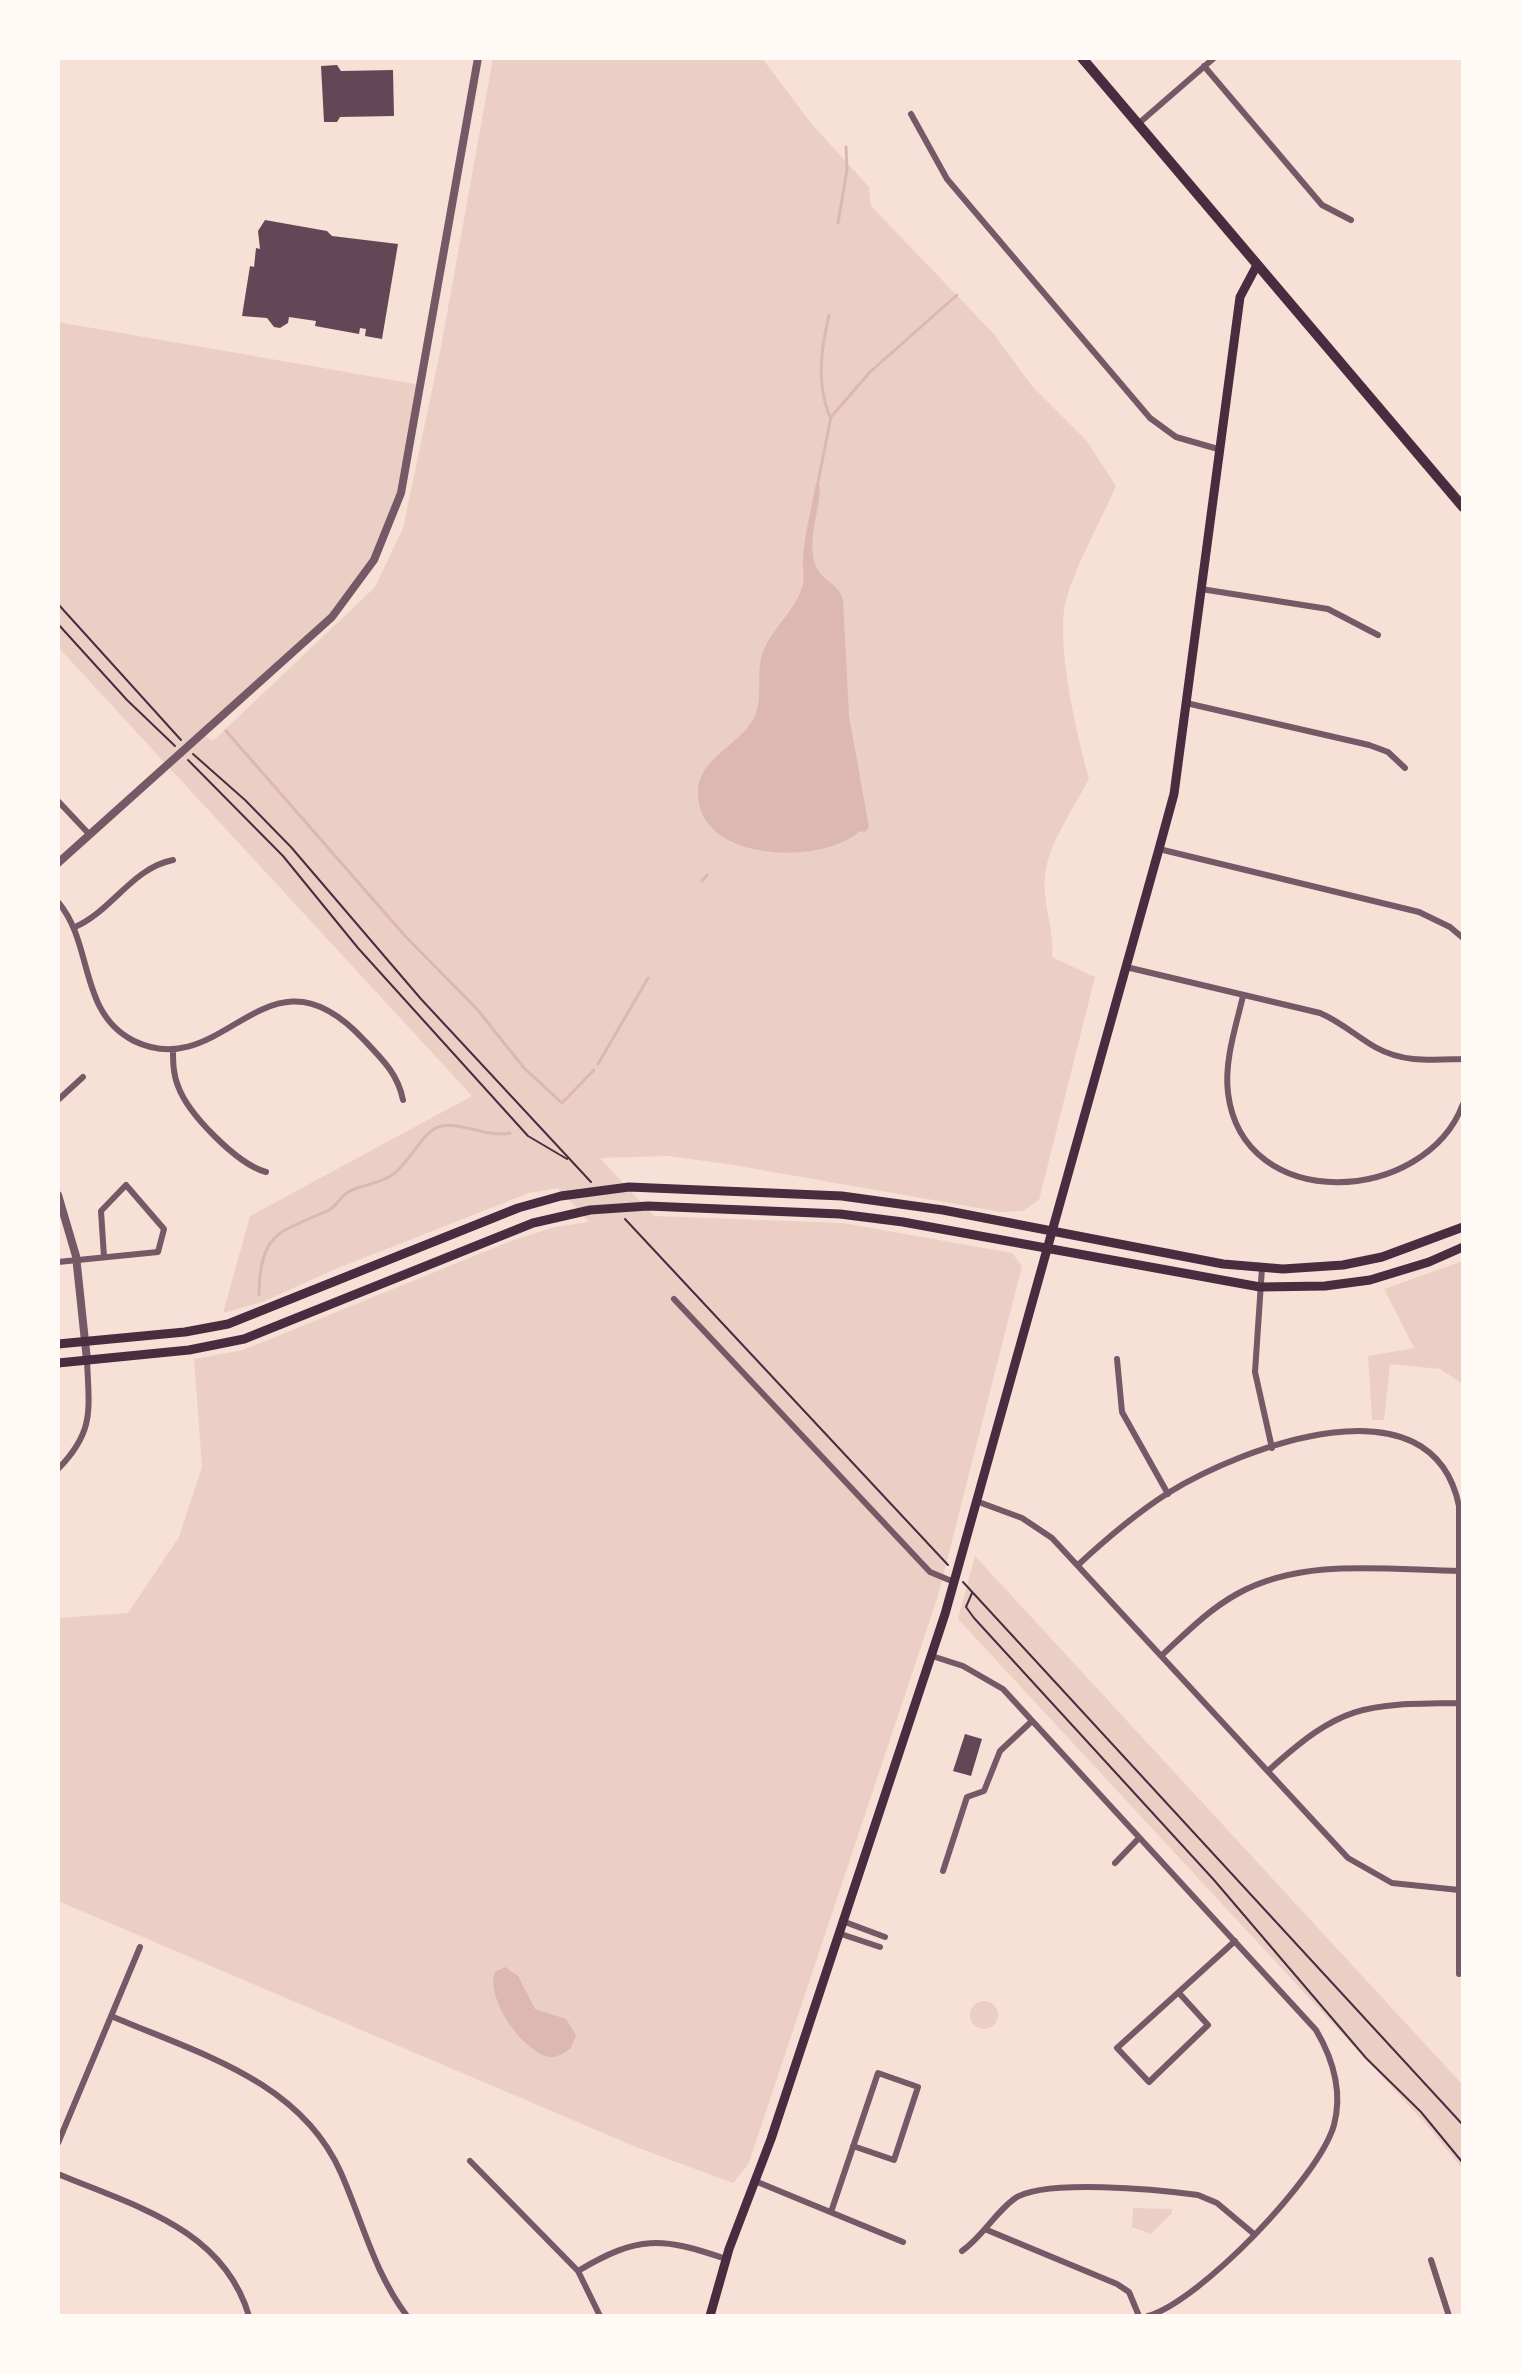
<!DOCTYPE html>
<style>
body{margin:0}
#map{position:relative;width:1521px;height:2374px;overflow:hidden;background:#f7e1d7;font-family:"DejaVu Sans",sans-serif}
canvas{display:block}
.frame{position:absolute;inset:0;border:60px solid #fffaf5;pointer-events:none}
</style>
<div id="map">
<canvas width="1521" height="2374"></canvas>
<div class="frame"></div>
</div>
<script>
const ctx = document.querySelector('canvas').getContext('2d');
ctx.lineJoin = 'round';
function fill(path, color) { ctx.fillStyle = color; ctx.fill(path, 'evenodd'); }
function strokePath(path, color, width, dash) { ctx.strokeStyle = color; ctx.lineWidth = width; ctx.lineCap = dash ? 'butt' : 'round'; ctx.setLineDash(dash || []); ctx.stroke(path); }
fill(new Path2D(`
 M493 58H762L810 122 869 187 871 206 993 333 1032 386 1086 440 1116 486C1100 523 1077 562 1066 600 1055 642 1077 736 1089 778 1075 807 1052 838 1046 869 1040 899 1055 928 1052 957L1095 977 1039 1200 1023 1211 1001 1212 727 1164 668 1156 600 1158 654 1216 843 1223 1012 1253 1022 1266 938 1596 748 2165 733 2183 636 2147 58 1901V1618L128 1613 179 1537 202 1467 194 1359 243 1350 511 1241 555 1227 589 1222 558 1188 529 1193 333 1270 265 1301 223 1313 250 1216 472 1096 58 647V322L421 385 401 493 362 579 307 639 203 735 213 741 375 587 403 528 441 347Z
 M1463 1261V1384L1440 1369 1390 1364 1384 1420H1372L1368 1356 1414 1348 1384 1289Z
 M975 1556 1461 2083 1463 2169 1425 2123 958 1619Z
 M970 2015a14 14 0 1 1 28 0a14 14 0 1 1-28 0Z
 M1133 2208 1172 2209V2213L1151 2234 1132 2227Z`), '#ebcfc5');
fill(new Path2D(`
 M820 486C820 510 807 540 815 564 820 580 838 583 843 599L849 716 869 827 865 832 860 831C824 865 700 863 698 795 696 759 739 746 754 718 764 699 755 673 763 652 772 628 797 609 803 584 805 577 802 567 803 560 804 535 811 512 815 487Z
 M505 1967 518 1976 535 2009 566 2019 576 2035 571 2048C567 2051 560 2056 554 2057 529 2060 484 2000 495 1972Z`), '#dcb8b0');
strokePath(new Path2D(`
 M838 223 847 170 846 147
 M829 315C821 349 816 384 830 417
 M817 487 831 417 870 372 957 295
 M226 731 406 937 477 1009 524 1068 562 1103 594 1070
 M702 881 707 875
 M598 1064 648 978
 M259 1295C260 1231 279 1233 329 1210 338 1205 341 1194 352 1190 365 1185 380 1183 392 1175 407 1166 422 1133 438 1127 457 1120 487 1138 510 1133`), '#dcb8b0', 3);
fill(new Path2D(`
 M337 65 341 71 393 70 394 116 340 117 337 122H324L321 66Z
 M265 220 327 231 332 236 398 244 382 339 365 336 366 329 360 328 359 334 315 326 316 321 289 317 288 323 280 328 274 327 267 318 242 316 250 266 254 267 256 248 260 249 258 231Z
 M965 1734 982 1739 971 1776 953 1771Z`), '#644757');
strokePath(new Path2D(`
 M58 604 181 740
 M58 624 127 700 175 746
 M193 754 245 800 291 847 421 999 591 1182
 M188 760 283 856 358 948 528 1136 567 1159
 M625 1219 948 1565
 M963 1582 1463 2125
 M972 1593 966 1607 974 1618 1214 1880 1366 2058 1421 2112 1463 2163`), '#4a2c40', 2);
strokePath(new Path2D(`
 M1204 66 1322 205 1351 220
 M911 114 947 179 1150 418 1176 437 1218 449
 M1138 124 1214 58
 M1201 589 1328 609 1378 635
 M1186 703 1369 745 1388 752 1405 768
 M58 801 89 834
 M1159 849 1419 912 1450 927 1463 938
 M58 902C94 944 78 1013 134 1041 226 1085 266 934 364 1040 382 1059 398 1074 403 1100
 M75 927C112 911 132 868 173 860
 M1126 967 1320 1013C1341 1022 1356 1036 1375 1047 1403 1063 1432 1060 1463 1059
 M1243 996C1236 1026 1224 1061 1228 1093 1243 1215 1425 1205 1463 1104
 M173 1049C173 1061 173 1074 178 1086 188 1114 237 1164 266 1172
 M58 1100 83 1077
 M58 1262 158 1252 164 1229 126 1185 101 1211 104 1257
 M1262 1268 1255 1372 1272 1448
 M674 1299 930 1572 954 1582
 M1117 1359 1122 1412 1168 1494
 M58 1469C95 1431 89 1410 87 1360
 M976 1501 1022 1518 1052 1538 1348 1858 1392 1883 1459 1890
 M1078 1565C1106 1539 1135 1514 1168 1493 1243 1447 1432 1374 1459 1506V1974
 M932 1656 963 1666 1003 1689 1316 2030C1333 2059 1343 2091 1334 2125 1319 2178 1200 2301 1148 2316
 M1161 1656C1185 1634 1208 1610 1237 1594 1303 1557 1387 1570 1460 1571
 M1268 1771C1342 1704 1362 1704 1460 1703
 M1115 1863 1139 1838
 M943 1871 967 1797 984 1791 1000 1751 1032 1721
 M845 1922 885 1937
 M841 1934 880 1947
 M1179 1993 1208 2025 1149 2082 1117 2048 1235 1941
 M111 2016C197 2053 300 2080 341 2173 363 2223 374 2272 407 2316
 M58 2143 140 1947
 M470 2161 578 2271 600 2316
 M58 2174C134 2206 223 2228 249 2316
 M755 2181 903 2242
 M831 2212 878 2073 918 2087 894 2160 853 2146
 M987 2230 1117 2284 1129 2292 1139 2316
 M962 2251C983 2236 994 2214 1014 2199 1042 2178 1161 2190 1198 2195L1217 2203 1254 2234
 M1431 2260 1449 2316
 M578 2271C638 2235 662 2237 726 2259`), '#755966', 6);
strokePath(new Path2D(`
 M58 863 332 617 374 560 401 493 478 58
 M58 1195 76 1256 87 1360`), '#755966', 8);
strokePath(new Path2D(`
 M58 1344 185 1332 228 1324 518 1208 561 1196 629 1187 842 1196 943 1210 1223 1264 1283 1269 1343 1265 1382 1257 1463 1227
 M58 1363 189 1350 244 1339 533 1223 590 1210 648 1206 840 1214 903 1222 1260 1287 1325 1286 1370 1280 1429 1262 1463 1247
 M710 2316 729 2249 771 2139 945 1614 1159 849 1174 794 1240 297 1257 265`), '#4a2c40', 9);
strokePath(new Path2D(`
 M1082 58 1463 507`), '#4a2c40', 10);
</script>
